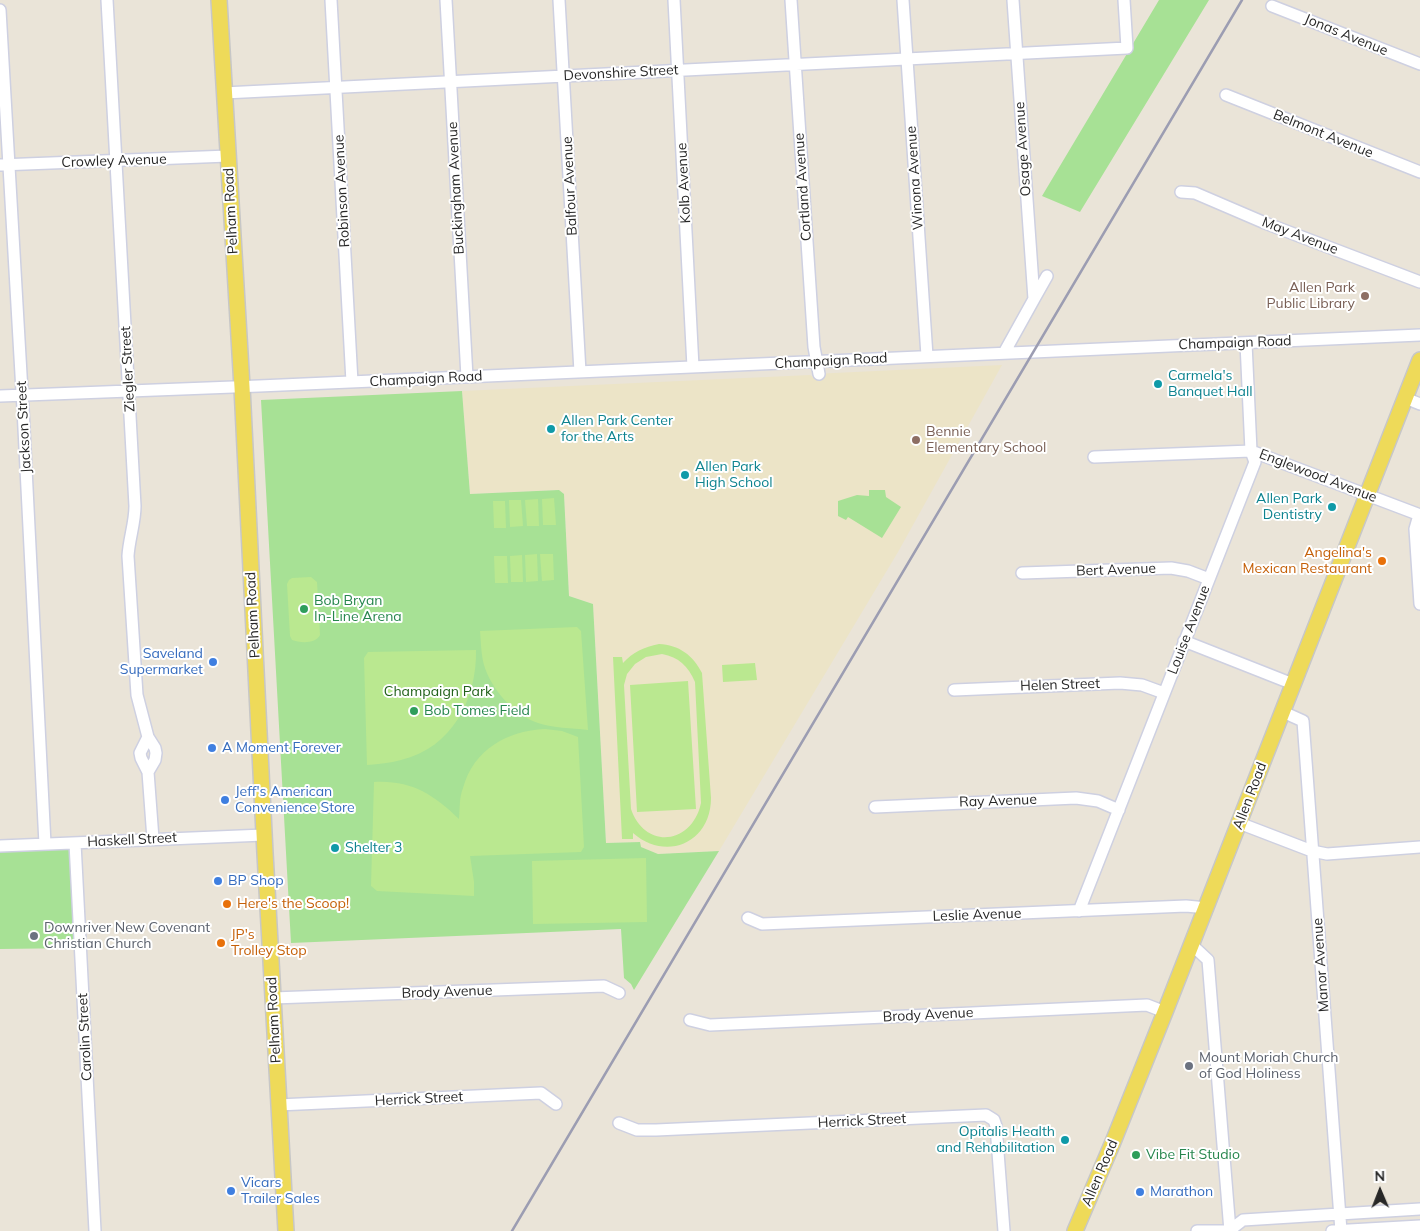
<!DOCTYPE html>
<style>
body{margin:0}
#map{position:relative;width:1420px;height:1231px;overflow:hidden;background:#eae4d8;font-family:Mulish,sans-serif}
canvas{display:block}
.north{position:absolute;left:1355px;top:1166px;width:50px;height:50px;-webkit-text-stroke:4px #fff;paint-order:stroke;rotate:359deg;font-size:14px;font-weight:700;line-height:20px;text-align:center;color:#272727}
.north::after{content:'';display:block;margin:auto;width:18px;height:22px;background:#272727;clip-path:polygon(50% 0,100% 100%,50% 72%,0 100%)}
</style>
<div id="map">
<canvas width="1420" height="1231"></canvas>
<div class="north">N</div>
</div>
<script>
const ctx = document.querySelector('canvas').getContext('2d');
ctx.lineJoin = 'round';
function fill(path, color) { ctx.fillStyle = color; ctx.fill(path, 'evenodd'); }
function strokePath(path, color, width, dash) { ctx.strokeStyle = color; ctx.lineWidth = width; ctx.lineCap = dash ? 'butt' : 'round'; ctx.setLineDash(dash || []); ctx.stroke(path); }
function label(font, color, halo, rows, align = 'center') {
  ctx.font = font + ' Mulish,sans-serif'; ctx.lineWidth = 4; ctx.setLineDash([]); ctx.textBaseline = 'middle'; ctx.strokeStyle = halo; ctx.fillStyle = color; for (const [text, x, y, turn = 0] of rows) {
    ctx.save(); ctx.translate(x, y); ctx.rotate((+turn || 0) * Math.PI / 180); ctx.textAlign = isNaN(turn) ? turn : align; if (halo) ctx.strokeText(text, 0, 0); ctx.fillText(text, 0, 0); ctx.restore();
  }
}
fill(new Path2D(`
 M1002 365 898 552 719 851 658 854 640 847V842L606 843 593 604 569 596 564 494 559 490 470 494 462 391 810 375 813 377V374Z`), '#ece4c7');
fill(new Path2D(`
 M1159 0H1209L1080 212 1042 196Z
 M462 391 470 494 559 490 564 494 569 596 593 604 606 843 640 842 641 847 658 854 719 851 634 990 631 984 624 978 621 929 291 943 261 400Z
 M869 490H885L886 497 901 507 882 538 848 517 846 520 838 516V501L857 495 869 496Z
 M66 847 70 849 77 948 0 949V850Z`), '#a7e195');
fill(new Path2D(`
 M554 498 556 525H543L542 499Z
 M538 499 539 526H527L525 500Z
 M509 500H521L523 526 510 527Z
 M493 501H505L506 528H494Z
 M537 554 538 581 526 582 525 555Z
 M540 554H553L554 580 542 581Z
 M522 555 523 582H511L510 556Z
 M494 556H507L508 583H495Z
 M311 577 317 582 320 635C316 644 300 643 292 640L290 636 287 584 289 580 292 578Z
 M577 627 581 631 588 730C571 728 554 728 538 723 514 715 491 689 484 665 481 654 481 642 480 631Z
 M659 644C679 645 693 655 702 673L711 798C711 843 666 862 633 833V839H622L613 657H622L623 663C633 652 644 647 659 644ZM662 654C679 657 688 666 695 682L701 803C692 845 645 850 631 809L624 685 627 674 635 664 646 657Z
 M476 650C477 699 452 748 401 760 390 763 379 764 367 765L364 658 368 652Z
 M755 663 757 680 723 682 722 665Z
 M688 681 696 809 637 812 630 685Z
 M545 729 562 731 578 737 584 847 581 852 470 856 474 882V896L377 891 371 886 374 782C411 780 433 794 459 819 460 809 459 798 463 788 474 749 507 731 545 729Z
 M646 858 647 922 533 924 532 861Z`), '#bae890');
const minor = new Path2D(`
 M107 0 135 506C135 523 129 539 128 556L137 695 148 737 155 748 156 753 155 760 148 772
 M331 0 352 382
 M446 0 467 377
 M559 0 580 372
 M674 0 693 367
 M791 0 814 347 819 374
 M903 0 927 356
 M1272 6 1420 64
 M0 10 23 409 45 844
 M224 93 1127 48 1124 0
 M1226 95 1420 172
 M0 165 228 156
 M1181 192 1195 193 1265 223 1420 282
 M1034 299 1047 276
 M1004 353 1034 299 1013 0
 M0 396 259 386 1420 335
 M1405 398 1420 404
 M1094 457 1251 451 1420 515
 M1419 515 1415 529 1420 604
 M1022 573 1171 568 1188 571 1209 579
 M1184 641 1293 684
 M954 690 1120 683 1142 685 1164 693
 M1283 712 1303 721 1341 1231
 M148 737 140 753 141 758 148 772 153 839
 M875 807 1076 798 1098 801 1119 810
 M1239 823 1312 851 1327 854 1420 847
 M75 843 95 1231
 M0 846 264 835
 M1079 911 1255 462 1251 451 1246 343
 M748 918 762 924 1186 906 1207 908
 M1192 945 1208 960 1230 1231
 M273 998 604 986 619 993
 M690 1020 710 1025 1147 1005 1165 1012
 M278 1105 541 1093 556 1104
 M619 1123 637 1130H656L986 1115 994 1120 996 1126 1004 1231
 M1230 1230 1243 1220 1420 1209
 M1197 1231H1232
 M1332 1231 1420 1226`);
const major = new Path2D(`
 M219 0 242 387 265 853 286 1231
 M1075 1231 1113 1142 1165 1012 1420 360`);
strokePath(minor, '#ced0e1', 14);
strokePath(major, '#c7c7c7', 18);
strokePath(minor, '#fff', 11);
strokePath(major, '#eeda59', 15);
strokePath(new Path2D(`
 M512 1231 1242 0`), '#9c9db2', 2.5);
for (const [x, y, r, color] of [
 [1365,296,5,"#8d6e63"],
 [1158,384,5,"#0f9aa8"],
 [551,429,5,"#0f9aa8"],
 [916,440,5,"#8d6e63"],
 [685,475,5,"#0f9aa8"],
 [1332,507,5,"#0f9aa8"],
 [1382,561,5,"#e8710a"],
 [304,609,5,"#2e9e5b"],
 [213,662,5,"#3f7fe0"],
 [414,711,5,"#2e9e5b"],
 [212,748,5,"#3f7fe0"],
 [225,800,5,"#3f7fe0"],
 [335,848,5,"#0f9aa8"],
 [218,881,5,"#3f7fe0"],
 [227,904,5,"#e8710a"],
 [34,936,5,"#6b7280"],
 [221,943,5,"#e8710a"],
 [1189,1066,5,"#6b7280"],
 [1065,1140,5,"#0f9aa8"],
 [1136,1155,5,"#2e9e5b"],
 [231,1191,5,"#3f7fe0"],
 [1140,1192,5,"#3f7fe0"]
]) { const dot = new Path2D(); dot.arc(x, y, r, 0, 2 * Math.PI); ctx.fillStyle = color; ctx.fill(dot); strokePath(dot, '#fff', 2); }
label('14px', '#272727', '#fff', [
 ["Jonas Avenue",1346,35,22],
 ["Devonshire Street",621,73,-3],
 ["Belmont Avenue",1323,134,22],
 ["Osage Avenue",1023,149,-94],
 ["Crowley Avenue",114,161,-2],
 ["Winona Avenue",915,178,-94],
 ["Kolb Avenue",684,183,-93],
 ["Balfour Avenue",570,186,-93],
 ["Cortland Avenue",803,187,-94],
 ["Buckingham Avenue",456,188,-93],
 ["Robinson Avenue",342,191,-93],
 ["Pelham Road",231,211,-93],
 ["May Avenue",1300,236,21],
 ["Champaign Road",1235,343,-2],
 ["Champaign Road",831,361,-3],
 ["Ziegler Street",128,369,-93],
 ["Champaign Road",426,379,-3],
 ["Jackson Street",24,427,-93],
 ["Englewood Avenue",1318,476,21],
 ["Bert Avenue",1116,570,-2],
 ["Pelham Road",253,615,-93],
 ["Louise Avenue",1189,630,-69],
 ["Helen Street",1060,685,-2],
 ["Allen Road",1250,796,-69],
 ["Ray Avenue",998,801,-2],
 ["Haskell Street",132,840,-3],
 ["Leslie Avenue",977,915,-2],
 ["Manor Avenue",1321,965,-94],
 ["Brody Avenue",447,992,-2],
 ["Brody Avenue",928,1015,-3],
 ["Pelham Road",274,1020,-93],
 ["Carolin Street",85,1037,-93],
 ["Herrick Street",419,1099,-3],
 ["Herrick Street",862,1121,-3],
 ["Allen Road",1100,1173,-67]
]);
label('14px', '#785e54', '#fff', [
 ["Allen Park",1355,288],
 ["Public Library",1355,304],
 ["Bennie",926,432,"left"],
 ["Elementary School",926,448,"left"]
], 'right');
label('14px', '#0d838f', '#fff', [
 ["Carmela's",1168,376],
 ["Banquet Hall",1168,392],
 ["Allen Park Center",561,421],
 ["for the Arts",561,437],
 ["Allen Park",695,467],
 ["High School",695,483],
 ["Allen Park",1322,499,"right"],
 ["Dentistry",1322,515,"right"],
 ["Shelter 3",345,848],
 ["Opitalis Health",1055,1132,"right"],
 ["and Rehabilitation",1055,1148,"right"]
], 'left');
label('14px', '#c56008', '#fff', [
 ["Angelina's",1372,553,"right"],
 ["Mexican Restaurant",1372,569,"right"],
 ["Here's the Scoop!",237,904],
 ["JP's",231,935],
 ["Trolley Stop",231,951]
], 'left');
label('14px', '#27864d', '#fff', [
 ["Bob Bryan",314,601],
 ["In-Line Arena",314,617],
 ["Bob Tomes Field",424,711],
 ["Vibe Fit Studio",1146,1155]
], 'left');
label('14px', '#366cbe', '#fff', [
 ["Saveland",203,654,"right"],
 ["Supermarket",203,670,"right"],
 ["A Moment Forever",222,748],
 ["Jeff's American",235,792],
 ["Convenience Store",235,808],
 ["BP Shop",228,881],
 ["Vicars",241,1183],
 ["Trailer Sales",241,1199],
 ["Marathon",1150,1192]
], 'left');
label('14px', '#22621a', '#fff', [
 ["Champaign Park",438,692]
]);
label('14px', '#5b616d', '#fff', [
 ["Downriver New Covenant",44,928],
 ["Christian Church",44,944],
 ["Mount Moriah Church",1199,1058],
 ["of God Holiness",1199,1074]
], 'left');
</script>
